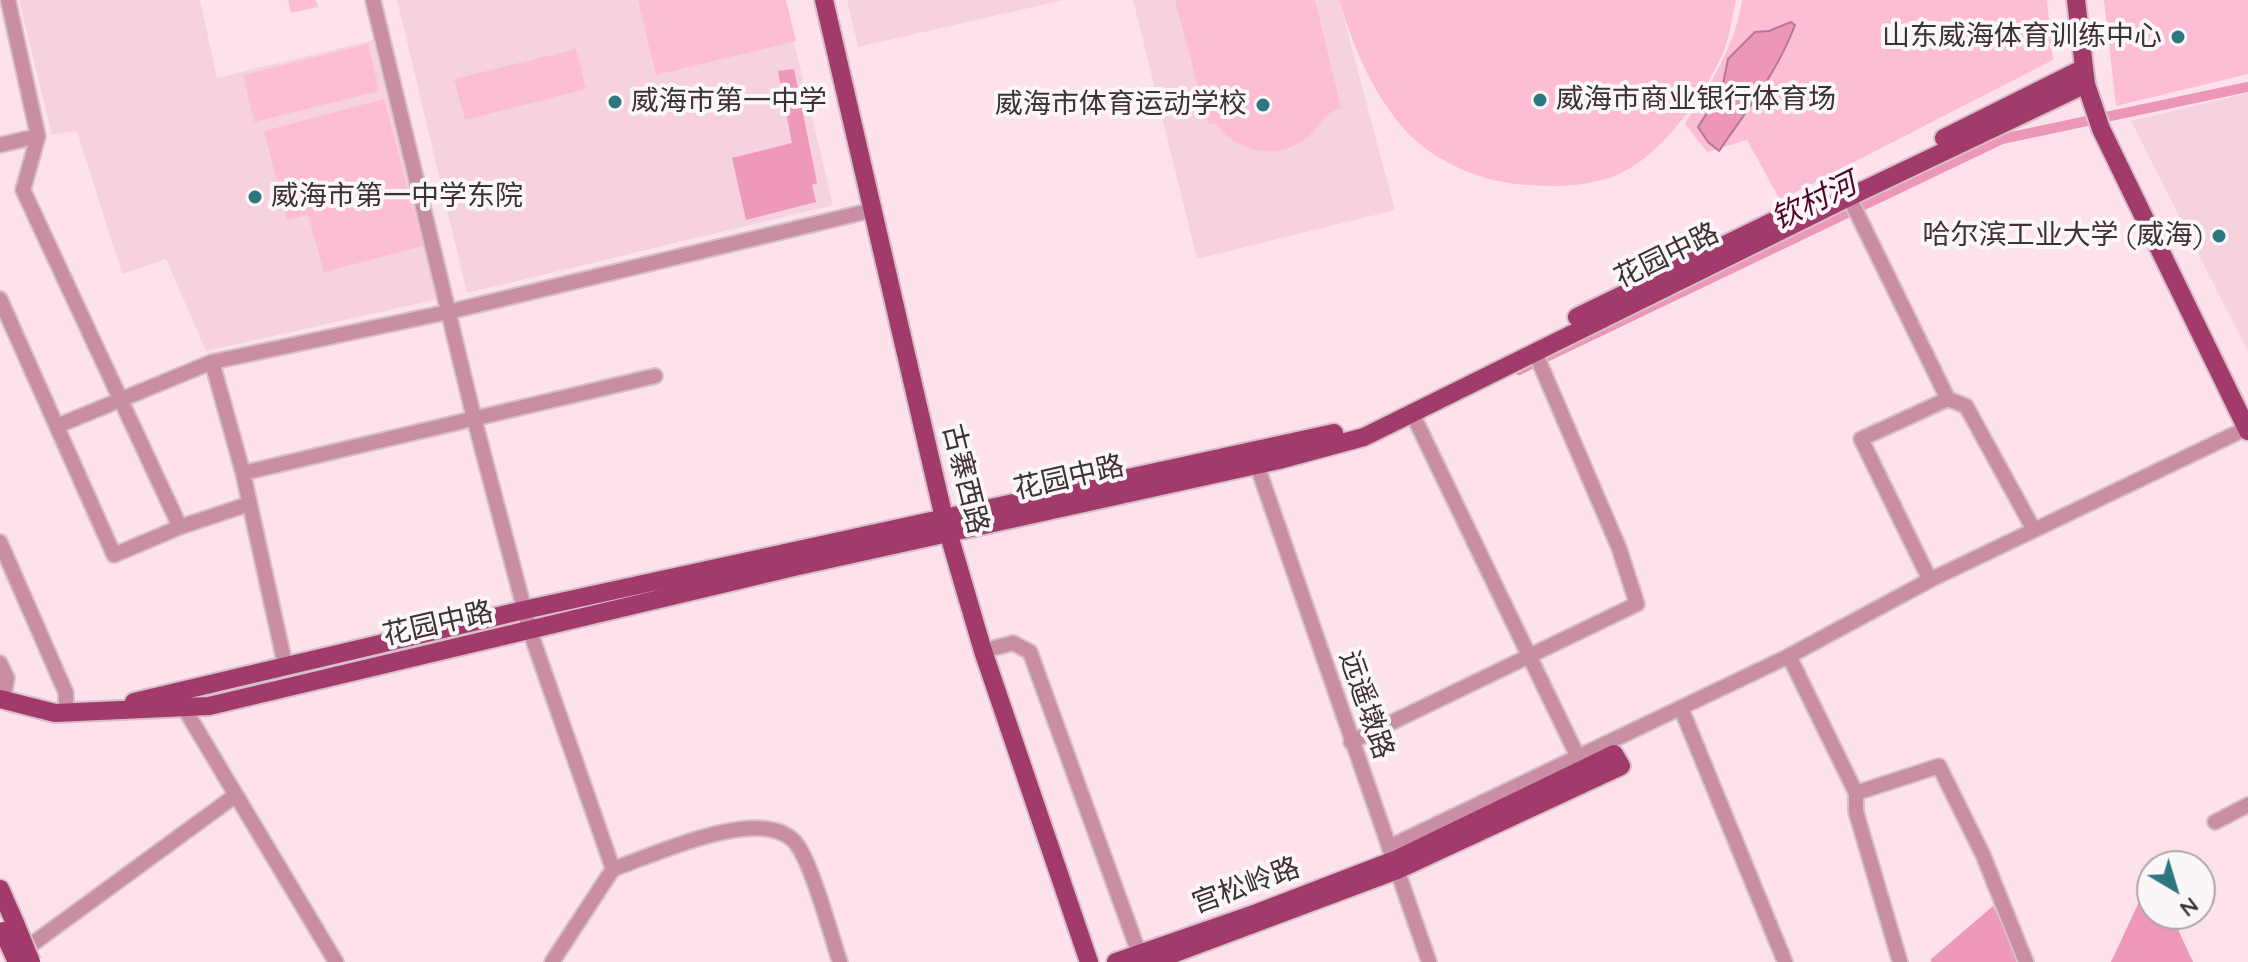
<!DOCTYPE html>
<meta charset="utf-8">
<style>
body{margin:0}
#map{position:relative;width:2248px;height:962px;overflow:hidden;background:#fde2eb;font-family:Quicksand,sans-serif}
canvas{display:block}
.north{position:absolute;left:2136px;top:850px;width:80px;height:80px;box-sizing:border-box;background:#fbf6f8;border:2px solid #afa7aa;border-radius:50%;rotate:142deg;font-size:22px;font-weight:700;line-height:32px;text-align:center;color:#3c3135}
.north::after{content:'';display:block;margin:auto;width:28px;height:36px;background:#2e777f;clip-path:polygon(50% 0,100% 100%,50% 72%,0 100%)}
</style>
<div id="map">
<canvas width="2248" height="962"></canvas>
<div class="north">N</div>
</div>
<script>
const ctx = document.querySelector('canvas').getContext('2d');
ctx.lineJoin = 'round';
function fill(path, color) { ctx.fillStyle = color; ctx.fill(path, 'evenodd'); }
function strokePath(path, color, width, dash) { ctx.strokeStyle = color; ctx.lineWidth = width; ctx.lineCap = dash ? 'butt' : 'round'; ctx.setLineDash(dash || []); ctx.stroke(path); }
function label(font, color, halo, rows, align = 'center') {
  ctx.font = font + ' Quicksand,"Noto Sans SC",sans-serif'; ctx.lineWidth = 8; ctx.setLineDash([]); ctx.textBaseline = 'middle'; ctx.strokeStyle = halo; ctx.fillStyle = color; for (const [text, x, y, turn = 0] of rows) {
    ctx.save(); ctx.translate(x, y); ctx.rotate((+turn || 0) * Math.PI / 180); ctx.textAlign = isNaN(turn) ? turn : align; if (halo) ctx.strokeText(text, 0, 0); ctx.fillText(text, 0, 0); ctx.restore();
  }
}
fill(new Path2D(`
 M19 0H200L217 78 373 40 438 299 206 351 166 259 122 274 77 131 52 135Z
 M397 0H784L833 205 467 293Z
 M847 0H1064L858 47Z
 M1133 0H1339L1395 210 1197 259Z
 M2248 93V352L2131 121Z`), '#f6d2df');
fill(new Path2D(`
 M288 0H316L318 7 291 13Z
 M638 0H786L796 41 656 75Z
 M1175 0H1315L1341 108C1323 113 1322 124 1309 136 1279 162 1237 153 1215 123L1208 124Z
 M1339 0H1736C1732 17 1730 37 1723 53 1703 97 1659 160 1612 177 1580 188 1548 187 1516 184 1477 180 1430 159 1404 129 1371 90 1354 48 1339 0Z
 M1742 0H2047L2053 60 1780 200 1747 140 1707 152 1685 124C1710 85 1735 47 1742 0Z
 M2104 0H2248V74L2116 106Z
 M368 44 379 91 254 122 243 75Z
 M576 49 586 89 465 120 454 79Z
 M384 99 423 246 324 272 308 215 287 220 264 131Z`), '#fcbdd5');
fill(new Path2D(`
 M794 69 817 183 812 185 816 202 746 220 732 158 792 143 778 71Z
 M2152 874V914H2171L2193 962H2111Z
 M1993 906 2021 962H1932L1930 960Z`), '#ee98ba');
const water = new Path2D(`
 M1791 22 1795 25C1778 71 1747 110 1719 151L1708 142 1698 127 1722 89 1728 59 1755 32 1769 31Z`);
fill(water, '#ec96b8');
strokePath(water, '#b77891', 2);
strokePath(new Path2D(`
 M1519 370 2002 139 2248 87`), '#ec96b8', 10);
const minor = new Path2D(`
 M8 0 38 136 23 190 180 527
 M373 0 474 418 530 631 613 869 552 962
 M0 145 38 136
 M1849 197 1948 399 1966 406 2034 530
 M0 299 114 555 180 527 249 504
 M212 362 243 473 284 660
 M1412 413 1578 757
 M57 426 212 362 448 312 873 210
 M1257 465 1429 962
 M243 473 655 376
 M0 542 66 693V713
 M1930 580 1861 439 1948 399
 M983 651 1013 643 1030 652 1139 953
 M1789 656 1856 793V812L1900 962
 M0 663 7 678 3 700
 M184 708 336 962
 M1681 708 1785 962
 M1351 742 1637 604 1619 548 1535 352
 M1856 793 1939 766 1983 855 2026 962
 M2215 822 2248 805
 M1389 847 1789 656 1930 580 2247 428
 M613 869C654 855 759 805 794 841 811 859 831 936 840 962
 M20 953 236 795`);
const major = new Path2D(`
 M824 0 944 518 983 651 1089 962
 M2076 0 2086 84 2101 129 2248 431
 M1944 138 2084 68
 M1577 317 1788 214
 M0 699 55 713 209 706 798 566 1279 460 1364 437 1849 197 2086 84
 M134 702 524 610 1334 433
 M0 889 15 923
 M1116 962 1257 913 1395 860 1614 754 1621 766 1397 870 1151 962`);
strokePath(minor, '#d6bfc7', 18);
strokePath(major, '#d6bfc7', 22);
strokePath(minor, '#c98ea4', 14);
strokePath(major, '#a23a6b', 18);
const majorBridge = new Path2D(`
 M15 923 31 962
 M3 931 17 962`);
strokePath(majorBridge, '#d6bfc7', 22, []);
strokePath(majorBridge, '#a23a6b', 18);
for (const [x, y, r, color] of [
 [2178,37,8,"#2e777f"],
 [1540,100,8,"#2e777f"],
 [615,102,8,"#2e777f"],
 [1263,105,8,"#2e777f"],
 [255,197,8,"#2e777f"],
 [2219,236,8,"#2e777f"]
]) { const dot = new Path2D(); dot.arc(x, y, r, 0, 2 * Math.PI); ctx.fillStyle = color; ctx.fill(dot); strokePath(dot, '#fbf6f8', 3); }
label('28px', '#3c3135', '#fbf6f8', [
 ["山东威海体育训练中心",2162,37],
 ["威海市商业银行体育场",1556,100,"left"],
 ["威海市第一中学",631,102,"left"],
 ["威海市体育运动学校",1247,105],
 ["威海市第一中学东院",271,197,"left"],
 ["哈尔滨工业大学 (威海)",2203,236]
], 'right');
label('28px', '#3c3135', '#fbf6f8', [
 ["花园中路",1667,256,-26],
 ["花园中路",1069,478,-13],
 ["古寨西路",965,479,76],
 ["花园中路",438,624,-13],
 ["远遥墩路",1366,705,71],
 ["宫松岭路",1246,886,-20]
]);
label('italic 30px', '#50032d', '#fbf6f8', [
 ["钦村河",1814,202,-26]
]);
</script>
